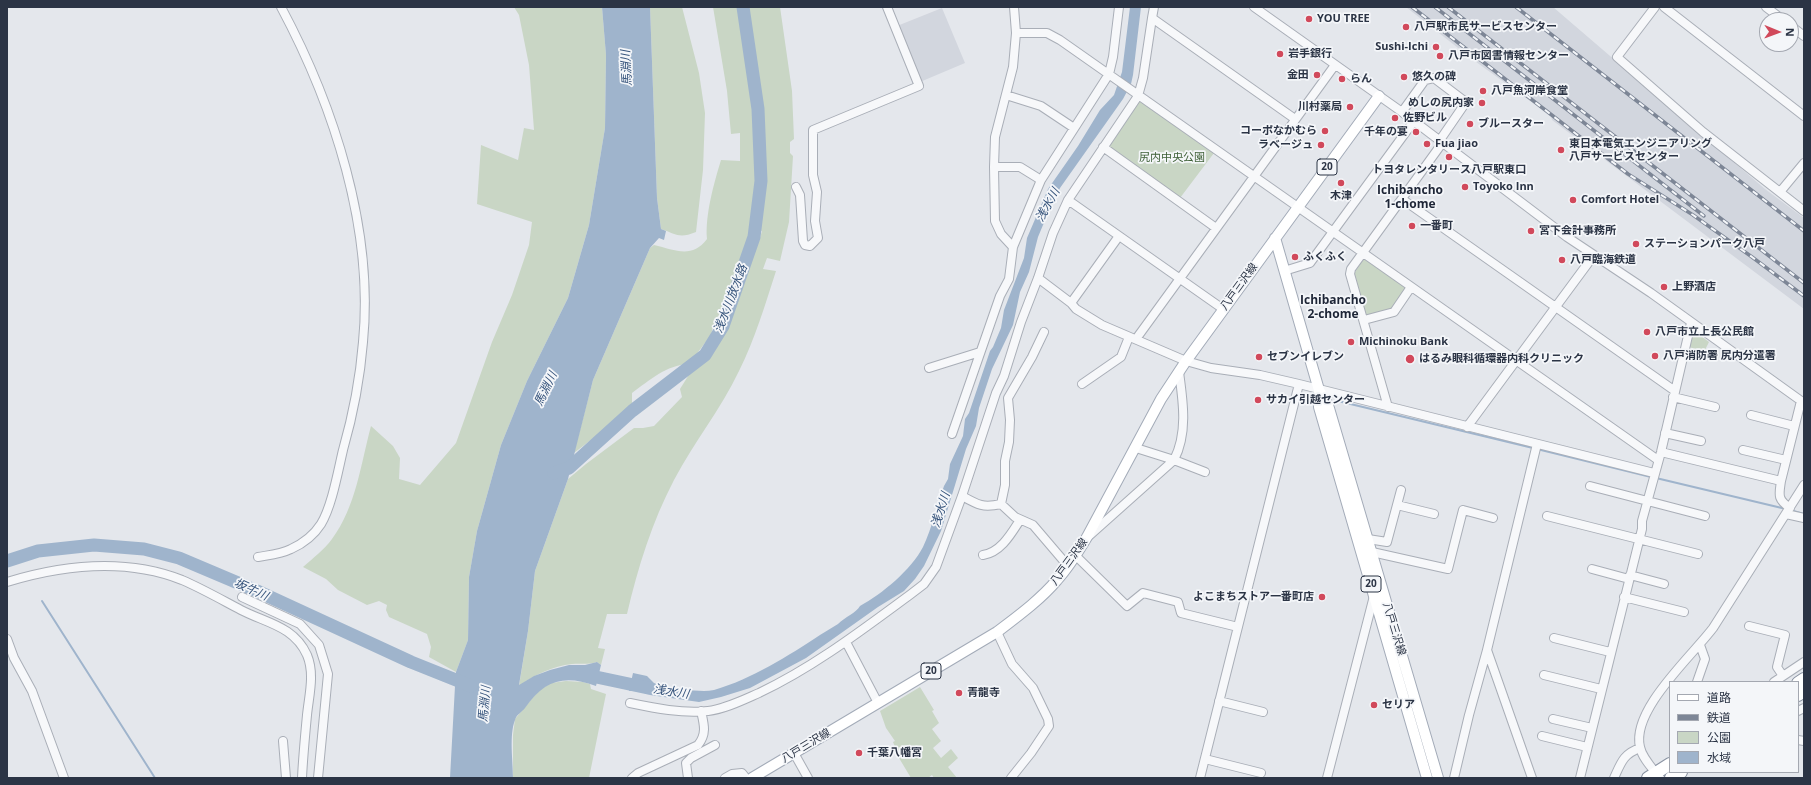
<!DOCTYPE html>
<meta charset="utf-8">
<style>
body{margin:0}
#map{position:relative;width:1811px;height:785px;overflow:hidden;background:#e4e7ec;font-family:"Open Sans","Noto Sans JP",sans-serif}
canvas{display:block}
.frame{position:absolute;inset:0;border:8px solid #2b3445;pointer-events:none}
.legend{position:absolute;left:1669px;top:681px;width:130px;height:92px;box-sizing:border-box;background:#f4f6f9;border:1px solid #a4a8b1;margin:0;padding:5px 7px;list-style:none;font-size:12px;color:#2b3445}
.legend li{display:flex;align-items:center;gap:8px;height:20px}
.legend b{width:20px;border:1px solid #a4a8b1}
.north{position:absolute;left:1759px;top:12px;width:40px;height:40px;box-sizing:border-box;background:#f4f6f9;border:1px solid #a4a8b1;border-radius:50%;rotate:91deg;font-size:11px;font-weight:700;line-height:16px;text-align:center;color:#2b3445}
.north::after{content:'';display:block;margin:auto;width:14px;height:18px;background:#d1495b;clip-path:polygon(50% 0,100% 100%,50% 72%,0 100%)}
</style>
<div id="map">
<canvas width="1811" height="785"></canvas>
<div class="frame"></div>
<ul class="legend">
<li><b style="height:5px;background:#fff"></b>道路</li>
<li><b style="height:5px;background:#7d8696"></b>鉄道</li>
<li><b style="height:11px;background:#c9d6c5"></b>公園</li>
<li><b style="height:11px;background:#9fb4cc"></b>水域</li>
</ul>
<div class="north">N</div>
</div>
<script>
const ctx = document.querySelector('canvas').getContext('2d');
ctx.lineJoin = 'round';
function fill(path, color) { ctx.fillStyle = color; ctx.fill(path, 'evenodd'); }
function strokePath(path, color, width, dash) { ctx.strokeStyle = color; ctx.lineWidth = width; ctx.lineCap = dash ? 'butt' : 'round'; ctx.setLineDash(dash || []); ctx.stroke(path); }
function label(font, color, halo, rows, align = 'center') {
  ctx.font = font + ' "Open Sans","Noto Sans JP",sans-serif'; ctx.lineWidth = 3.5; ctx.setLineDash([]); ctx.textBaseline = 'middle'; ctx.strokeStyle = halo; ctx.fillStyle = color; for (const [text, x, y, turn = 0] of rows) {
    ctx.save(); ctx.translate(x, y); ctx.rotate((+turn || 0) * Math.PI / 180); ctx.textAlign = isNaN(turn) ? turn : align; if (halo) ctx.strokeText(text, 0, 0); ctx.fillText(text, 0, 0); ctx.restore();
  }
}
fill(new Path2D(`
 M1406 7H1553L1765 189 1804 218V309L1552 120 1551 116 1472 59Z
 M942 8 965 63 920 82 897 26Z`), '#d2d6de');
fill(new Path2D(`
 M514 7H602L606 55 605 128 589 225 568 298 527 381 501 445 477 531 469 577 468 640 456 672 429 657 431 647 427 634 389 617 386 610 387 605 379 601 367 605 338 590 326 579 303 567C313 558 324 550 332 539 356 507 361 463 371 426L393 446 400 458 399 479 420 485 456 443 492 342 512 295 529 245 532 222 477 204 481 145 518 160 524 128 534 130 529 65 519 15Z
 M650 7H682L699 73 705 113 703 170 696 232C679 239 676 234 661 229L657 198Z
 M713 7H780L792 91 794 139 790 142V153L793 156 789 222 780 261 767 258 763 269 776 271C765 305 755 339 739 371 721 409 694 442 674 480 652 522 638 567 627 614H607L598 648 605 649 601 665 597 662C586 665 582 663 572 664 553 666 534 675 519 686L528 631 535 571 568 479 586 464 634 428H643L654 426 682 397 680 389 690 373 711 354 726 328 759 241 762 231 752 228 732 288 713 327 711 335 689 364C666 365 650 380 632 393V403L609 426 574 453 593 380 650 248 654 245C675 250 692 259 707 239 705 215 714 183 721 160L740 161V133L731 134 727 91Z
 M1139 100 1214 153 1180 198 1107 146Z
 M1365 259 1406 288 1393 310 1369 317 1366 315 1354 276 1355 272 1363 260Z
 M1694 331 1709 342 1703 354 1690 347Z
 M566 681 583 682 590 684 591 689 606 694 589 778H513V735L515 719 539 690 551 683Z
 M920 687 934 710 932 711 939 723 932 729 941 741 933 748 941 758 951 749 958 758 948 767 957 778H934L932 775 928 778H911L893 748 895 747 893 742 895 741 886 728 880 711Z`), '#c9d6c5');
fill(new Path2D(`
 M602 7H650L657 198 661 229 666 231 664 240 659 238 650 248 593 380 568 479 535 571 528 631 519 685 534 676 550 670 569 665H585L597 662 601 665 596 686C563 674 544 681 525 708 522 712 516 715 515 720 509 735 513 761 513 778H450L455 686 456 672 468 640 469 577 477 531 501 445 527 381 568 298 589 225 605 128 606 55Z
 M1130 7H1141L1133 75 1131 84 1123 99 1060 188 1043 225 1038 237 1029 272 1020 292 1013 325 992 369 979 408 976 426 966 449 941 531 924 566 915 579 904 591 878 607 806 658 750 688 721 697 699 702 650 695 639 691H629L633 673 647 676 654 683 675 691C686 688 701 693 714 690 752 679 788 656 820 635 826 631 832 628 838 624 845 617 856 613 860 606 882 594 911 570 923 547 932 528 937 506 944 486L948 479 950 464 963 436 965 419 969 413 990 351 993 347 1001 328 1004 310 1024 258 1027 238 1048 189 1078 146 1100 110 1114 95 1122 72Z`), '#9fb4cc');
strokePath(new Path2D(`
 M1338 401 1533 448
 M1537 449 1651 477
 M1656 478 1786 509
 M1790 510 1804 514
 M42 601 155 778`), '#9fb4cc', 2);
strokePath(new Path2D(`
 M554 473 569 468 632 411 705 355 723 326 754 237 761 181 758 109 743 7
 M7 561 38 551 94 545 144 549 179 558 257 591 411 662 471 686
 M582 674 648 688`), '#9fb4cc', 13);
const minor = new Path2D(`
 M1254 7 1402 112 1567 237 1651 293 1804 403
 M1655 7 1617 57 1703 132 1804 211
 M1664 7 1804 116
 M1766 7 1783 20
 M1152 18 1154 7
 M1791 26 1804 36
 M1016 33H1047L1060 40 1658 460
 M1006 95 1041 106 1074 128
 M1402 112 1425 80 1434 78 1463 100 1464 105 1440 140
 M1103 147 1216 228
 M994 167H1020L1041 180
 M796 187 800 195 803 241 805 245 810 246 818 238 815 221 817 192 813 175V130L919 86 887 7
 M1780 192 1804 163
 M1402 199 1675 391
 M1068 200 1223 309
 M1013 247 1001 234 995 221 994 167 995 137 1013 67 1016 33 1014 7
 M1284 271 1310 263 1414 121
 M1038 278 1071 303 1076 309 1102 325 1186 361 1211 368 1260 375 1299 384 1654 473
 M1071 303 1119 236
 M1364 320 1394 312 1411 287
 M1136 339 1335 65
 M929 368 980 352
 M1082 384 1121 357 1129 337
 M1673 397 1715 407
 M1388 407 1350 274 1351 269 1443 142
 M1751 415 1794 426
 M1467 427 1594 255
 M1665 433 1701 441
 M952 434 1000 296 1009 279 1013 247 1041 180 1109 74 1113 57 1119 7
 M1136 448 1174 460 1205 472
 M1743 450 1786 460
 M1661 452 1781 481 1801 401
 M1781 481C1779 495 1777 499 1790 508
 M1590 486 1705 516
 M962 496C978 505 983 508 1001 504L1015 517 1033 525 1068 566
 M1001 504 1005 485V461L1009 442 1010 420 1008 398 1032 357 1044 332
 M1397 505 1434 514
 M1786 514 1804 518
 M1547 516 1698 554
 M1090 535 1174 460C1188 433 1183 401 1179 372
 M1368 539 1387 542 1401 490
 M1372 552 1448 569 1463 510 1493 518
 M983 555C1001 552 1011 534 1020 520
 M1076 556 1127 606 1143 593 1178 602 1181 613 1238 627
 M258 557C269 555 281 554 291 549 302 544 314 535 321 524 332 506 338 471 343 450 353 415 360 379 363 342 374 229 334 106 281 7
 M1592 569 1629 579
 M1630 575 1664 584
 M7 582C63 565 126 558 182 580 203 589 222 600 241 610 266 623 294 626 307 655 315 674 309 695 307 715 305 736 303 757 302 778
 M242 597 300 624 319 645 328 674 318 778
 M1624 597 1684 612
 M1749 626 1785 635 1777 667 1783 676
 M997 632 1012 664 1033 688 1048 719 1049 726 1031 753 1011 778
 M1554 638 1610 652
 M7 639 14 658 32 691 64 778
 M846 642 878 703
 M1544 675 1601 689
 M1697 682 1705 659 1700 645
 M1774 682 1804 662
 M1219 701 1263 712
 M630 703C654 708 683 714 708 711 725 709 743 700 759 693 814 667 862 630 911 594L924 584 936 567 962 496 996 393 1004 376 1021 322 1038 278 1053 233 1068 200 1138 96 1143 78 1152 18 1295 119
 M1798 711 1804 708
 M1553 719 1592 728
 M1542 736 1587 747
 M1798 740 1804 741
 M283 741 286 778
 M794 753 808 778
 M1205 759 1261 773
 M632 778 638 773 698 745C707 734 704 724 701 711
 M688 778 686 763 691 758 715 745
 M725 778 732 774 742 773 746 778
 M1200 778 1299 384
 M1327 778 1374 596
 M1454 778 1469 715 1487 650
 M1532 778 1487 650 1537 444
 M1580 778 1642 529V521L1661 452 1691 323
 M1614 778C1621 763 1623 754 1640 748
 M1660 778C1653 769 1642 758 1640 747 1631 710 1692 656 1713 628L1804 485`);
const major = new Path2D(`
 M1275 238 1319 390 1328 405 1438 778
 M1319 390V407L1427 778
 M752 778 997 632C1018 616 1040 600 1057 580 1069 567 1078 552 1087 537L1161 399 1186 361 1379 96`);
const highway = new Path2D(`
 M1798 683 1804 679
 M1798 695 1804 691
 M1648 778 1670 764
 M1671 778 1681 772`);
strokePath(minor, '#a9aeb7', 10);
strokePath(major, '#a3abb8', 12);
strokePath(highway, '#8b94a3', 14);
strokePath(minor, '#f7f8fa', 8);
strokePath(major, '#fff', 10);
strokePath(highway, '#fff', 12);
const rail = new Path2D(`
 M1412 7 1628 174 1693 215 1752 257 1804 296
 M1435 7 1704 216
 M1448 7 1804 283
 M1516 7 1804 231`);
strokePath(rail, '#7d8696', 3.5);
strokePath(rail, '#f4f6f9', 2, [6]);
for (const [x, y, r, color] of [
 [1309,19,4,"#d1495b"],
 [1406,27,4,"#d1495b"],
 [1436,47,4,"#d1495b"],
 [1280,54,4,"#d1495b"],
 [1440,56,4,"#d1495b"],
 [1317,75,4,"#d1495b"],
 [1404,77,4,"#d1495b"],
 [1342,79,4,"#d1495b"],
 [1483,91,4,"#d1495b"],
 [1482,103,4,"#d1495b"],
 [1350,107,4,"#d1495b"],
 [1395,118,4,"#d1495b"],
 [1470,124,4,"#d1495b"],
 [1325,131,4,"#d1495b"],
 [1416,132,4,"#d1495b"],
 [1427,144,4,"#d1495b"],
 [1321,145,4,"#d1495b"],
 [1561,150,4,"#d1495b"],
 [1449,157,4,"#d1495b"],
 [1341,183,4,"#d1495b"],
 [1465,187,4,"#d1495b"],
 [1573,200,4,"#d1495b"],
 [1412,226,4,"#d1495b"],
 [1531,231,4,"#d1495b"],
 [1636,244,4,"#d1495b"],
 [1295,257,4,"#d1495b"],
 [1562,260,4,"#d1495b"],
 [1664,287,4,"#d1495b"],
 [1647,332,4,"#d1495b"],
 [1351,342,4,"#d1495b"],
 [1655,356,4,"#d1495b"],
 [1259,357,4,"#d1495b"],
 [1410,359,5,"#d1495b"],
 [1258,400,4,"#d1495b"],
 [1322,597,4,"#d1495b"],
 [959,693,4,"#d1495b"],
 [1374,705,4,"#d1495b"],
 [859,753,4,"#d1495b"]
]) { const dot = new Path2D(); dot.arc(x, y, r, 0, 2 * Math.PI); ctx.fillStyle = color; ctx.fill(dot); strokePath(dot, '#f4f6f9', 1.5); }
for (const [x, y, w] of [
 [1327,167,20],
 [1371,584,20],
 [931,671,20]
]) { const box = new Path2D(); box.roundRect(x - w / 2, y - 8, w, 16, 3); ctx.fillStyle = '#f4f6f9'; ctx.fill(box); strokePath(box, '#2b3445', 1); }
label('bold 10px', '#2b3445', null, [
 ["20",1327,167],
 ["20",1371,584],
 ["20",931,671]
]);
label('bold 11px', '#2b3445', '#f4f6f9', [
 ["YOU TREE",1317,19],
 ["八戸駅市民サービスセンター",1414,27],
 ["Sushi-Ichi",1428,47,"right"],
 ["岩手銀行",1288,54],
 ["八戸市図書情報センター",1448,56],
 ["金田",1309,75,"right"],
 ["悠久の碑",1412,77],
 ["らん",1350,79],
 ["八戸魚河岸食堂",1491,91],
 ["めしの尻内家",1474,103,"right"],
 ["川村薬局",1342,107,"right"],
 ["佐野ビル",1403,118],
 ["ブルースター",1478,124],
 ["コーポなかむら",1317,131,"right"],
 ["千年の宴",1408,132,"right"],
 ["Fua jiao",1435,144],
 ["東日本電気エンジニアリング",1569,144],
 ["八戸サービスセンター",1569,157],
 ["ラベージュ",1313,145,"right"],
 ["トヨタレンタリース八戸駅東口",1449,170,"center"],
 ["Toyoko Inn",1473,187],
 ["木津",1341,196,"center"],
 ["Comfort Hotel",1581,200],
 ["一番町",1420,226],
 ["宮下会計事務所",1539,231],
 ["ステーションパーク八戸",1644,244],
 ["ふくふく",1303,257],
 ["八戸臨海鉄道",1570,260],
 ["上野酒店",1672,287],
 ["八戸市立上長公民館",1655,332],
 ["Michinoku Bank",1359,342],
 ["八戸消防署 尻内分遣署",1663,356],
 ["セブンイレブン",1267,357],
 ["はるみ眼科循環器内科クリニック",1419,359],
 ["サカイ引越センター",1266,400],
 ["よこまちストア一番町店",1314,597,"right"],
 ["青龍寺",967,693],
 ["セリア",1382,705],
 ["千葉八幡宮",867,753]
], 'left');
label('11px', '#3f6138', '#f4f6f9', [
 ["尻内中央公園",1172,158]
]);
label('11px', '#2b3445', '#f4f6f9', [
 ["八戸三沢線",1239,287,-54],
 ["八戸三沢線",1069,562,-54],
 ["八戸三沢線",1394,629,73],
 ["八戸三沢線",806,746,-31]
]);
label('italic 12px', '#34527a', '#f4f6f9', [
 ["馬淵川",627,68,-93],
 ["浅水川",1048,205,-61],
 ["浅水川放水路",731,299,-69],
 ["馬淵川",546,389,-64],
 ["浅水川",941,510,-72],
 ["坂牛川",251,590,24],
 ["浅水川",671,692,9],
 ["馬淵川",485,704,-85]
]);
label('bold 12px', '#1d2536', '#f4f6f9', [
 ["Ichibancho",1410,191],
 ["1-chome",1410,205],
 ["Ichibancho",1333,301],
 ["2-chome",1333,315]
]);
</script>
